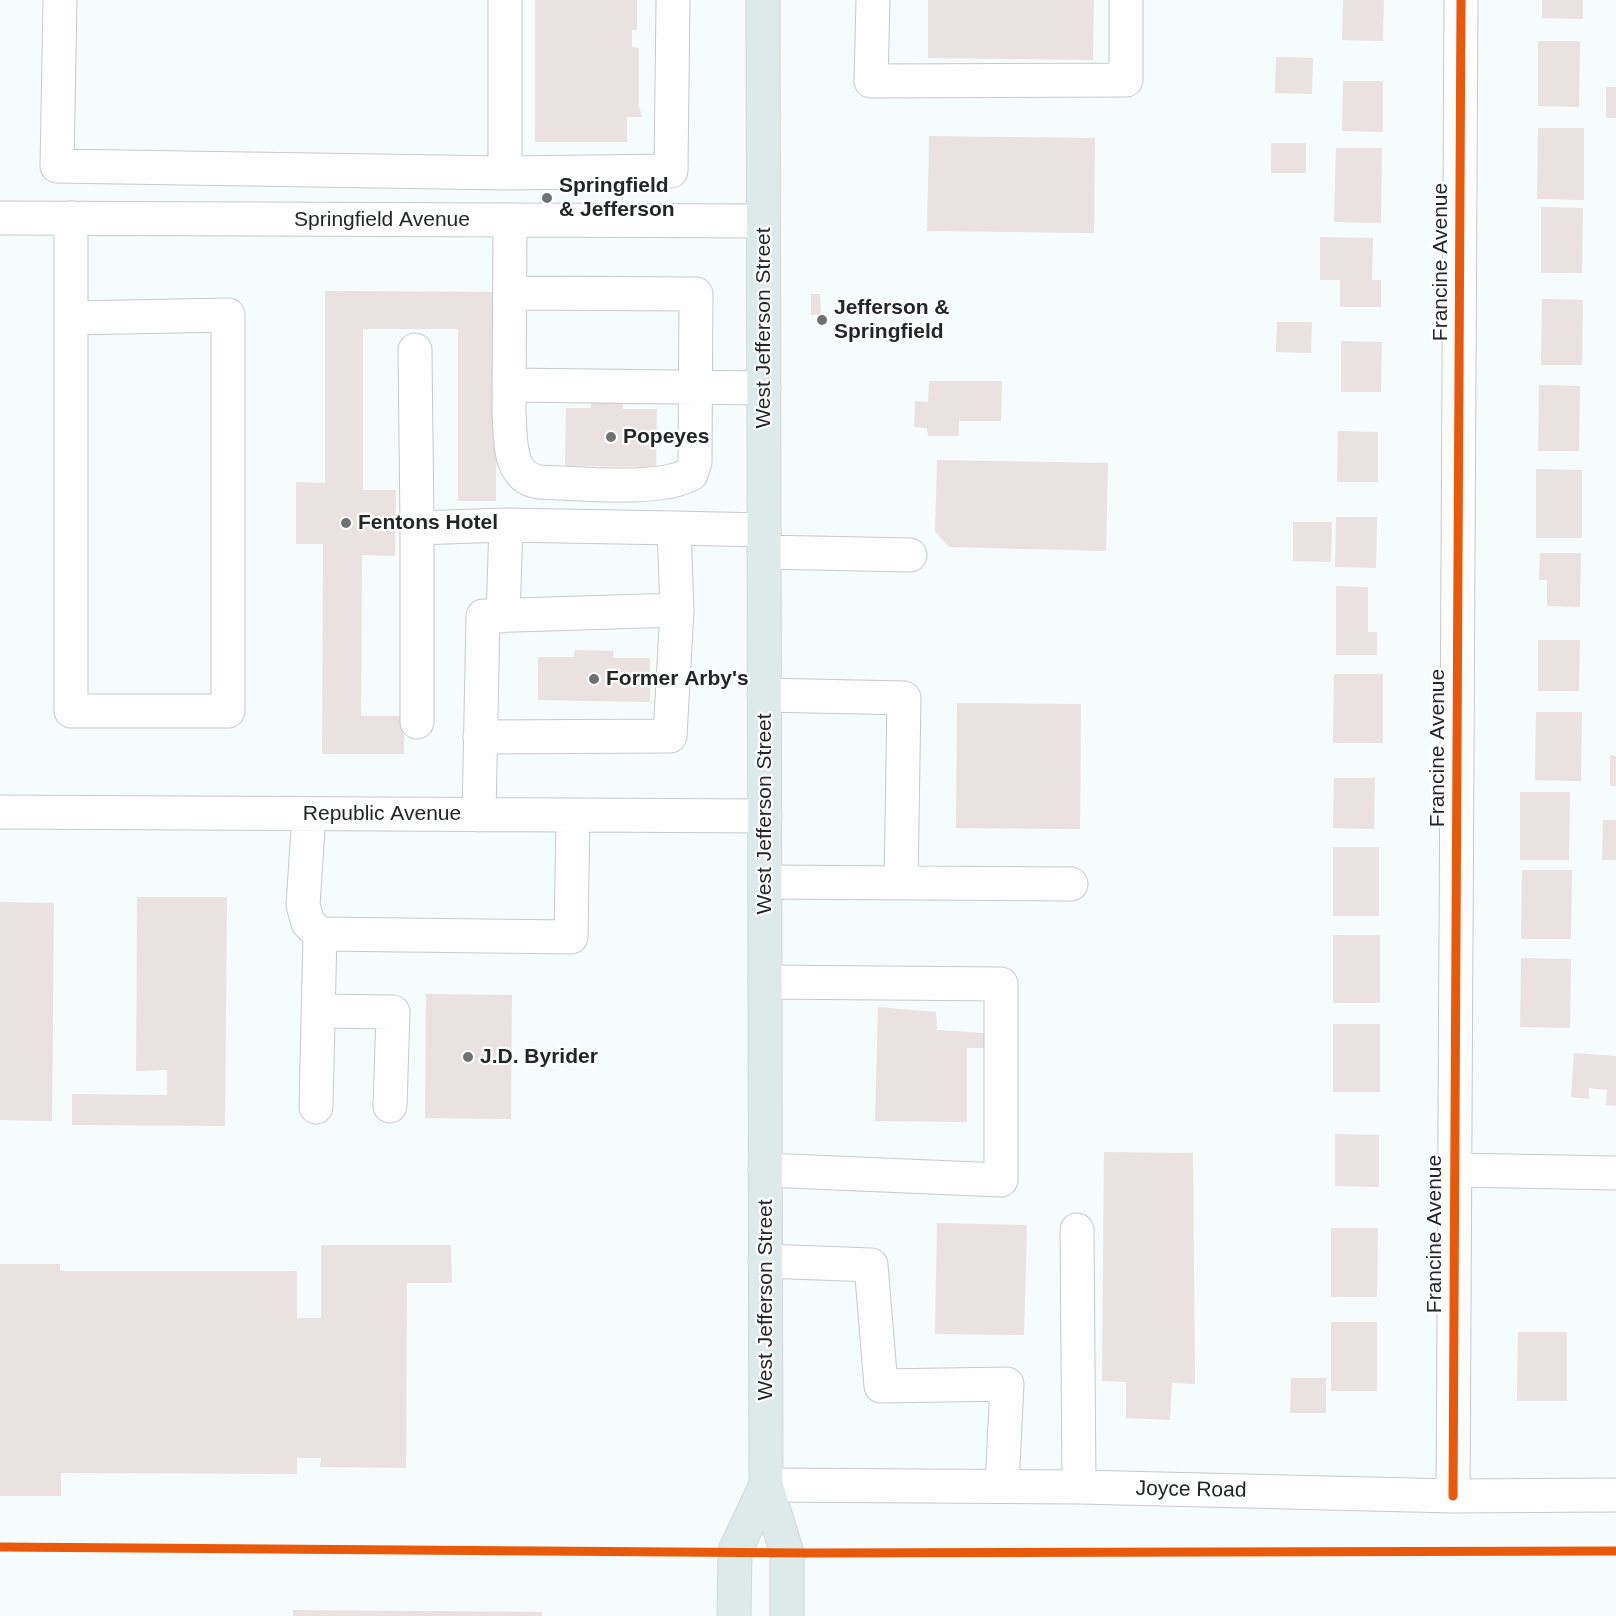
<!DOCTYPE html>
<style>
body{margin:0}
canvas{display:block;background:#f6fbfb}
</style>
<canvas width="1616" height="1616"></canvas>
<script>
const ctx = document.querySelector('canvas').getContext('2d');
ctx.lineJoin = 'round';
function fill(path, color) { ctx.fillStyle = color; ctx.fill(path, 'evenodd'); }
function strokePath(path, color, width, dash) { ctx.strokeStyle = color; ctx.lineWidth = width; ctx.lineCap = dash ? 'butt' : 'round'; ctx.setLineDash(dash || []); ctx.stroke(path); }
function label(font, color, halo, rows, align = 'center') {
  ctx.font = font + ' Helvetica,sans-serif'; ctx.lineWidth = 4.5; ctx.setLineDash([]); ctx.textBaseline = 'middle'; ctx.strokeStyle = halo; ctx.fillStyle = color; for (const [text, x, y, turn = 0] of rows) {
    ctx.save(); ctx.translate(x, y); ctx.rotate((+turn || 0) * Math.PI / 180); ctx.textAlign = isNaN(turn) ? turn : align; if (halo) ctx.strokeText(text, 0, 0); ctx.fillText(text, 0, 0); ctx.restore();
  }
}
fill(new Path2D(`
 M535 0H637V30H632V47L639 48V106L642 117H627V142H535Z
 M928 0H1094L1093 60 928 58Z
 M1343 0H1384L1383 41 1342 40Z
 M1542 0H1583V19L1542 18Z
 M1538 41H1580L1579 107 1538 106Z
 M1276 57 1313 58 1312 94 1275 93Z
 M1343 81H1383V132L1342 131Z
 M1606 87H1616V118H1606Z
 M1538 128H1584V200L1537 199Z
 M929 136 1095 138 1094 233 927 231Z
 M1271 143H1306V173H1271Z
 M1336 148H1382L1381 223 1334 222Z
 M1541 207 1583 208 1582 273H1541Z
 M1320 237 1373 238 1372 280H1381V307H1340V280H1320Z
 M325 291 497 292 496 501H458V329H363V490H396L395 556 362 555 361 716H404V754H322L323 544H296V482L325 483Z
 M811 294H820L821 315H811Z
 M1542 299 1583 300 1582 365H1541Z
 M1277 322H1312L1311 353 1276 352Z
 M1341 341 1382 342 1381 392H1341Z
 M929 381H1002L1001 421H959V436H928L927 428 914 427 915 401 928 402Z
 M1539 385 1580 386 1579 451H1538Z
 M591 402H623V409H657L656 467 565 466 566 408H591Z
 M1338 431 1378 432V482H1337Z
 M937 460 1108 463 1106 551 949 547 935 532Z
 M1536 469 1582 470V538H1536Z
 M1336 517H1377L1376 568 1335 567Z
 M1293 522H1332L1331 562 1293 561Z
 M1540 553H1581L1580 607 1547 606V580H1539Z
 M1336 586 1368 587V632H1377V655H1336Z
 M1538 640H1580L1579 691H1538Z
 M575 650 614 651 613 658H650V702L538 700V657H574Z
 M1334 674H1383V743H1333Z
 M957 703 1081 704 1080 829 956 828Z
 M1536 712H1582L1581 781 1535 780Z
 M1610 755 1616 756V786H1610Z
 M1334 778H1375L1374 829 1333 828Z
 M1520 792H1570L1569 860H1520Z
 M1603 820H1616V860H1602Z
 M1333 847H1379V916H1333Z
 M1522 870H1572L1571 939H1521Z
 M137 897H227L225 1126 72 1125V1094L167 1095V1070L136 1071Z
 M0 902 54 903 52 1121 0 1120Z
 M1333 935H1380V1003H1333Z
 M1521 958 1571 959 1570 1028 1520 1027Z
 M426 994 512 995 511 1119 425 1118Z
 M878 1007 936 1012 937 1030 984 1033V1048H967V1122L875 1121Z
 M1333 1024H1380V1092H1333Z
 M1574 1053 1616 1056V1106L1606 1105 1607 1090 1589 1088V1099L1571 1097Z
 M1335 1134 1379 1135V1187L1335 1186Z
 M1104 1152 1193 1153 1195 1384 1172 1383 1170 1420 1126 1418V1382L1102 1381Z
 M937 1223 1027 1225 1024 1335 935 1334Z
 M1331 1228H1378L1377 1297H1331Z
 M321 1245H451L452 1283H407L406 1468 320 1467 321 1458H297V1474L61 1473V1496H0V1264H60V1271H297V1318H321Z
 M1331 1322H1377V1391H1331Z
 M1518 1332H1567V1401H1517Z
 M1291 1378H1326V1413H1290Z
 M293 1610 542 1612V1616H293Z`), '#e9e2e1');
const minor = new Path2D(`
 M60 0 57 166 505 173V0
 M873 0 871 81 1126 80V0
 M505 173 671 171 673 0
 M0 218 763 221
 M71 218V711H228V315L72 318
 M510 220 509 413C511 438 507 477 539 482 578 483 659 492 691 474L695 462 696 294 510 293
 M415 350 417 528
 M509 385 764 388
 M764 552 910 555
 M503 616 506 525 674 528
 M764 695 904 698 901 883
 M417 722V528L506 525
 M480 737 670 736 677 610
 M0 812 765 816
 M309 814 303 905 308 923 320 934 571 937 573 815
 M479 815 483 616 677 610 674 528 764 530
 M765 882 1071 884
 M765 982 1001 984V1180L765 1170
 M318 1011 393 1012 390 1106
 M316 1107 320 934
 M1453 1170 1616 1173
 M1077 1230 1079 1487
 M765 1261 871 1265 881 1386 1007 1384 1002 1486
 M766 1485 1079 1487 1453 1496 1616 1495
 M1453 1496 1461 0`);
const major = new Path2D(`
 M763 0 766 1485 787 1553V1616
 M734 1616 735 1551 766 1485`);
strokePath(minor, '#c6caca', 35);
strokePath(major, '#d4d6d6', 35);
strokePath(minor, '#fefefe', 33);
strokePath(major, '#dcebea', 33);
strokePath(new Path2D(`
 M1453 1496 1461 0
 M0 1547 808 1553 1616 1551`), '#e8590c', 9);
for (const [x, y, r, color] of [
 [547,198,6,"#6d7171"],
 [822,320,6,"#6d7171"],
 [611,437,6,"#6d7171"],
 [346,523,6,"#6d7171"],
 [594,679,6,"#6d7171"],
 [468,1057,6,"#6d7171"]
]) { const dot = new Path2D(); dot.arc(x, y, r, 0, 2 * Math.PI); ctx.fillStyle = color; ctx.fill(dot); strokePath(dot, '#fff', 2); }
label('bold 21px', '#232626', '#fff', [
 ["Springfield",559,186],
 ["& Jefferson",559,210],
 ["Jefferson &",834,308],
 ["Springfield",834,332],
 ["Popeyes",623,437],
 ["Fentons Hotel",358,523],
 ["Former Arby's",606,679],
 ["J.D. Byrider",480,1057]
], 'left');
label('21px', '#232626', '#fff', [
 ["Springfield Avenue",382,220],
 ["Francine Avenue",1441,262,-90],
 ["West Jefferson Street",764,328,-90],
 ["Francine Avenue",1438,748,-90],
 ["Republic Avenue",382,814],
 ["West Jefferson Street",765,814,-90],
 ["Francine Avenue",1435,1234,-90],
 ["West Jefferson Street",766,1300,-90],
 ["Joyce Road",1191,1490,1]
]);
</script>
